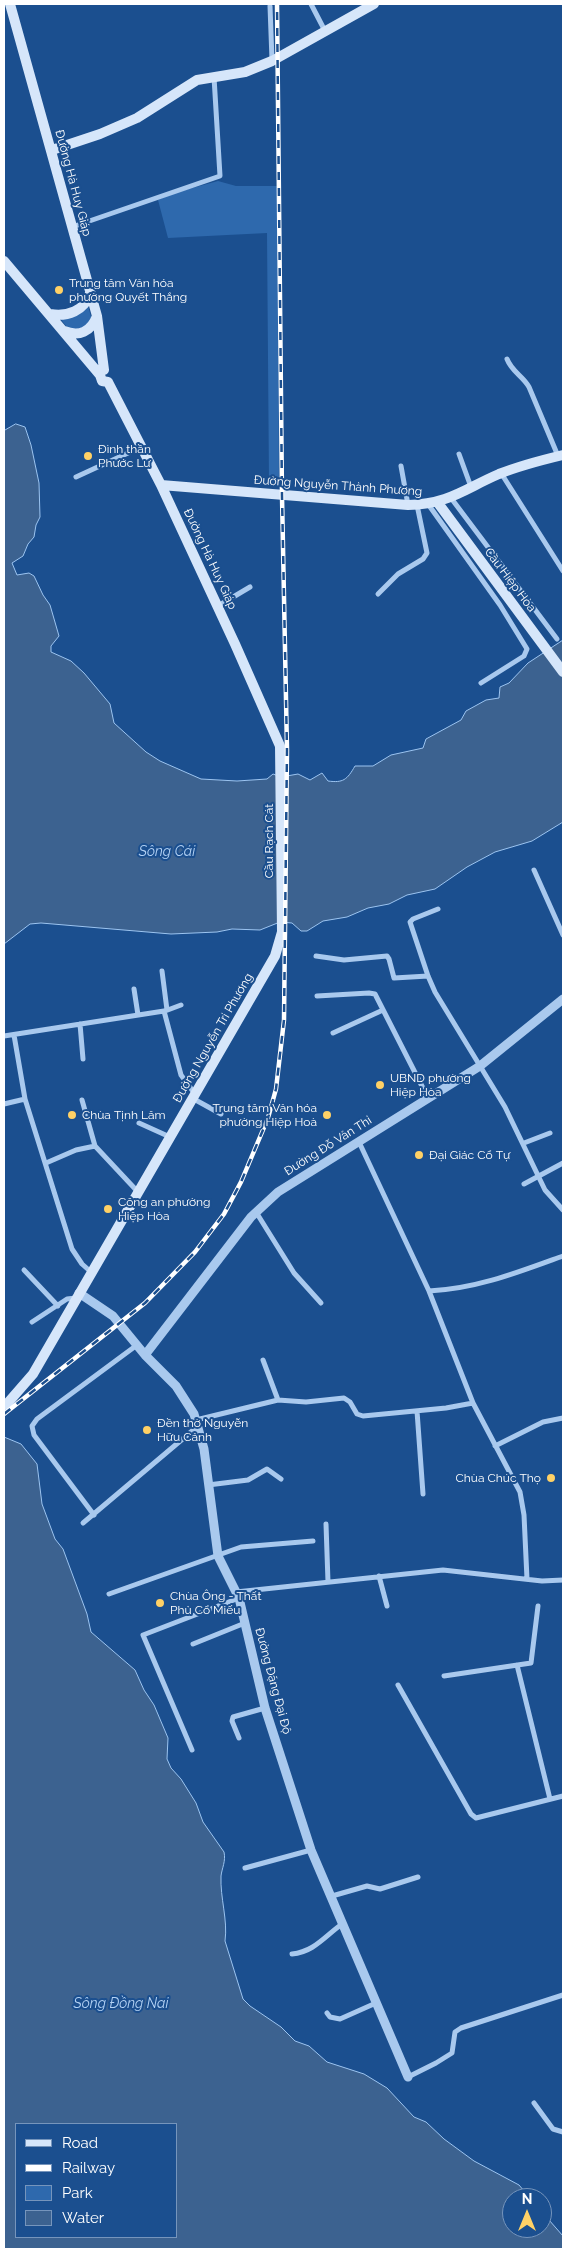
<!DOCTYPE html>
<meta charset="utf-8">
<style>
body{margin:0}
#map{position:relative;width:567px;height:2253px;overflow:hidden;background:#1b4f8f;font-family:Raleway,sans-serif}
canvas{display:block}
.frame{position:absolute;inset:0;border:5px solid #fff;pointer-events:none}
.legend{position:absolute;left:15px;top:2123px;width:162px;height:115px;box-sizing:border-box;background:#1b4f8f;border:1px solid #7695bc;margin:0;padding:6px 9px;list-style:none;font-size:15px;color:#fff}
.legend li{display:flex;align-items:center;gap:10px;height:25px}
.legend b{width:25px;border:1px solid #7695bc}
.north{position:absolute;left:502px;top:2188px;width:50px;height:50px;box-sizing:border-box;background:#1b4f8f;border:1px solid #7695bc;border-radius:50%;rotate:0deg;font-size:14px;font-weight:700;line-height:20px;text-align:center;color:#fff}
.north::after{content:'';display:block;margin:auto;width:18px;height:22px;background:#ffd166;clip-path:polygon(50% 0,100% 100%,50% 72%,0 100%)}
</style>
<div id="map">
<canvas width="567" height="2253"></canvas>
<div class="frame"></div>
<ul class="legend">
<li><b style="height:6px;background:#d6e6fa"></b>Road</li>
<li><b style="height:6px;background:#fff"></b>Railway</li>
<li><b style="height:14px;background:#2e69ad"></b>Park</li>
<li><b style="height:14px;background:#3c6290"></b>Water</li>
</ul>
<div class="north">N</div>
</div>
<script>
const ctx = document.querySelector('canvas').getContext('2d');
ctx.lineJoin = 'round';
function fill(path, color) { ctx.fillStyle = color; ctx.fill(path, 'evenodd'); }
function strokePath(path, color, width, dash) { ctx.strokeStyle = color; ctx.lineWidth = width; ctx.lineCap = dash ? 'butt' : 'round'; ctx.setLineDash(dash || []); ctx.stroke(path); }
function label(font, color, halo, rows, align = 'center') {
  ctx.font = font + ' Raleway,sans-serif'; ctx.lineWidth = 4; ctx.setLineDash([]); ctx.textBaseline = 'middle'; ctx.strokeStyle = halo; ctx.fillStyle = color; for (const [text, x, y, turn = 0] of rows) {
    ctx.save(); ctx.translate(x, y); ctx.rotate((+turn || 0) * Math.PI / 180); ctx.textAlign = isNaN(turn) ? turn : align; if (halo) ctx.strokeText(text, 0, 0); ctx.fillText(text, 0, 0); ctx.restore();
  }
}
fill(new Path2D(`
 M218 181 236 186H278L279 484 269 483 267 233 168 238 158 200 174 193Z
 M88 306 92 320 87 327 69 330 60 318Z`), '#2e69ad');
const water = new Path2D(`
 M16 424 25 427 31 445 39 483 40 517 36 525 34 537 28 544 23 556 12 563 17 575 29 573 34 576 43 595 50 605 59 636 51 646V652L71 661 84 673 110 704 114 723 146 752 160 761 201 779 237 781 267 779 273 774 281 777 298 774 310 780 322 773 328 781C343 783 347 780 355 766H373L391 755 423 748 426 739 461 720 466 711 486 700 499 698 500 687 509 683 528 663 563 640V822L532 841 495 852 467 867 435 889 407 895 389 904 368 908 347 917 323 921 307 931H301L292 923 280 922 260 930 232 929 217 932 171 934 41 923 30 924 4 944V431Z
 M4 1437 21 1444 37 1464 42 1504 55 1539 63 1549 87 1614 91 1632 135 1670 144 1690 154 1705 168 1738 167 1759 171 1768 181 1779 196 1803 203 1822 224 1852C226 1861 222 1868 221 1876 220 1898 228 1920 225 1941L243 1999 250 2006 281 2027 295 2041 309 2046 327 2062 364 2074 387 2088 414 2117 426 2122 444 2139 474 2161 519 2185 530 2198H512V2228H542V2212L563 2236V2249H4ZM16 2124H176V2237H16Z`);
fill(water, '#3c6290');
strokePath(water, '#9cc4f0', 1);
strokePath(new Path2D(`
 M311 4 325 31
 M270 6 272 60
 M72 227 220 176 214 77
 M507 359C512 372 523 376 529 387L558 456
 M459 454 471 487
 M401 466 408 505
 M501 473 563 571
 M76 477 141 447
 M451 498 557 639
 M428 504 500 605 527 649 524 656 481 683
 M378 594 398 574 423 559 427 553 417 505
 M218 606 250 587
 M534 870 563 935
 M438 909 413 919 410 922 428 976 435 992 505 1107 545 1190 563 1210
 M316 956 344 960 387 956 389 959 394 978 428 976
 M162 971 167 1010
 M134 989 138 1015
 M317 996 369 993 375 994 428 1098
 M165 1011 181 1005
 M80 1024 83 1059
 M333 1033 383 1010
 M14 1035 25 1099 72 1249 82 1264 91 1272
 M4 1036 164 1011 181 1075 195 1094
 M192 1098 221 1114
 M82 1100 95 1146 138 1192
 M4 1104 25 1099
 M139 1123 170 1137
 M359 1142 429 1291 473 1403 520 1492 524 1515 527 1579
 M524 1143 550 1133
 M46 1163 76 1150 95 1146
 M524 1184 563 1163
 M256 1212 294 1273 321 1303
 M24 1270 58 1306
 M429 1291C476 1289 519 1272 563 1256
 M32 1322 67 1299 76 1298
 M263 1360 278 1400
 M417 1411 423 1494
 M200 1419 278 1400 306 1402 344 1398 350 1402 357 1414 363 1416 446 1408 473 1403
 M495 1446 543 1422 563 1418
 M208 1485 248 1480 267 1469 281 1479
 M94 1515 34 1435 32 1426 37 1419 137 1345
 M83 1523 198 1426
 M326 1524 328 1582
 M379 1576 387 1606
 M236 1592 443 1570 542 1581 563 1580
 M109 1594 241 1547 313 1541
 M193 1644 245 1623
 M517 1665 550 1799
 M444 1676 531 1663 538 1606
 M398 1685 471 1814 476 1818 563 1796
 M239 1738 232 1721 233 1717 265 1708
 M192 1750 143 1635 239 1598
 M245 1868 311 1850
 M332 1896 367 1886 380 1889 418 1877
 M292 1954C314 1952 325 1936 342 1924
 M327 2013 330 2017 340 2019 376 2003
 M408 2077 436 2063 452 2053 455 2032 461 2028 563 1995
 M534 2103 553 2129 563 2132`), '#a9c9ee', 5);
strokePath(new Path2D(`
 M79 1293 113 1316 145 1355 176 1386 194 1414 204 1449 218 1556 239 1598 265 1708 311 1850 408 2077
 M145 1355 251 1217 278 1192 480 1066 563 999`), '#a9c9ee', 9);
strokePath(new Path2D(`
 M10 4 97 316 104 370
 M52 150 100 134 137 118 197 80 245 72 272 61 374 4
 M4 261 100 375 102 381 108 382
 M50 314C67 317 85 311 90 293
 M64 331C79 337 91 332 97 316
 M161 485 408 505C449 504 464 489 499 474 519 466 542 460 563 455
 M438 503 563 672
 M6 1405 33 1374 275 956 282 932 280 746 235 644 161 485 108 382`), '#d6e6fa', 10);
const rail = new Path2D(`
 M4 1414 145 1303 195 1252 224 1214 241 1182 268 1118 276 1089 284 1020 287 750 282 496 277 4`);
strokePath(rail, '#fff', 4.5);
strokePath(rail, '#1b4f8f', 2.5, [8]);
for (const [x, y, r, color] of [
 [59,290,5,"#ffd166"],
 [88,456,5,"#ffd166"],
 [380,1085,5,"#ffd166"],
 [72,1115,5,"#ffd166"],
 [327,1115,5,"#ffd166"],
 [419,1155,5,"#ffd166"],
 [108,1209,5,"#ffd166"],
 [147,1430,5,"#ffd166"],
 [551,1478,5,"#ffd166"],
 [160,1603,5,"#ffd166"]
]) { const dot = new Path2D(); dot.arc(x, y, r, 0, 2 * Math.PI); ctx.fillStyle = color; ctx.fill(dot); strokePath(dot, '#1b4f8f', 2); }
label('12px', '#fff', '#1b4f8f', [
 ["Đường Hà Huy Giáp",73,183,75],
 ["Đường Nguyễn Thành Phương",338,486,4],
 ["Đường Hà Huy Giáp",210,559,65],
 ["Cầu Hiệp Hòa",510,580,53],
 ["Cầu Rạch Cát",269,841,-90],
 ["Đường Nguyễn Tri Phương",213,1038,-60],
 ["Đường Đỗ Văn Thi",328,1146,-32],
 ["Đường Đặng Đại Độ",273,1681,75]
]);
label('12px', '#fff', '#1b4f8f', [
 ["Trung tâm Văn hóa",69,283],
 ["phường Quyết Thắng",69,297],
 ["Đình thần",98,449],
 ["Phước Lư",98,463],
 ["UBND phường",390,1078],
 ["Hiệp Hòa",390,1092],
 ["Trung tâm Văn hóa",317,1108,"right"],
 ["phường Hiệp Hoà",317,1122,"right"],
 ["Chùa Tịnh Lâm",82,1115],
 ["Đại Giác Cổ Tự",429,1155],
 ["Công an phường",118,1202],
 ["Hiệp Hòa",118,1216],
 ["Đền thờ Nguyễn",157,1423],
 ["Hữu Cảnh",157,1437],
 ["Chùa Chúc Thọ",541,1478,"right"],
 ["Chùa Ông - Thất",170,1596],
 ["Phủ Cổ Miếu",170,1610]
], 'left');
label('italic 14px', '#b5d3f5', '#1b4f8f', [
 ["Sông Cái",167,852],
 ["Sông Đồng Nai",121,2004]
]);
</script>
